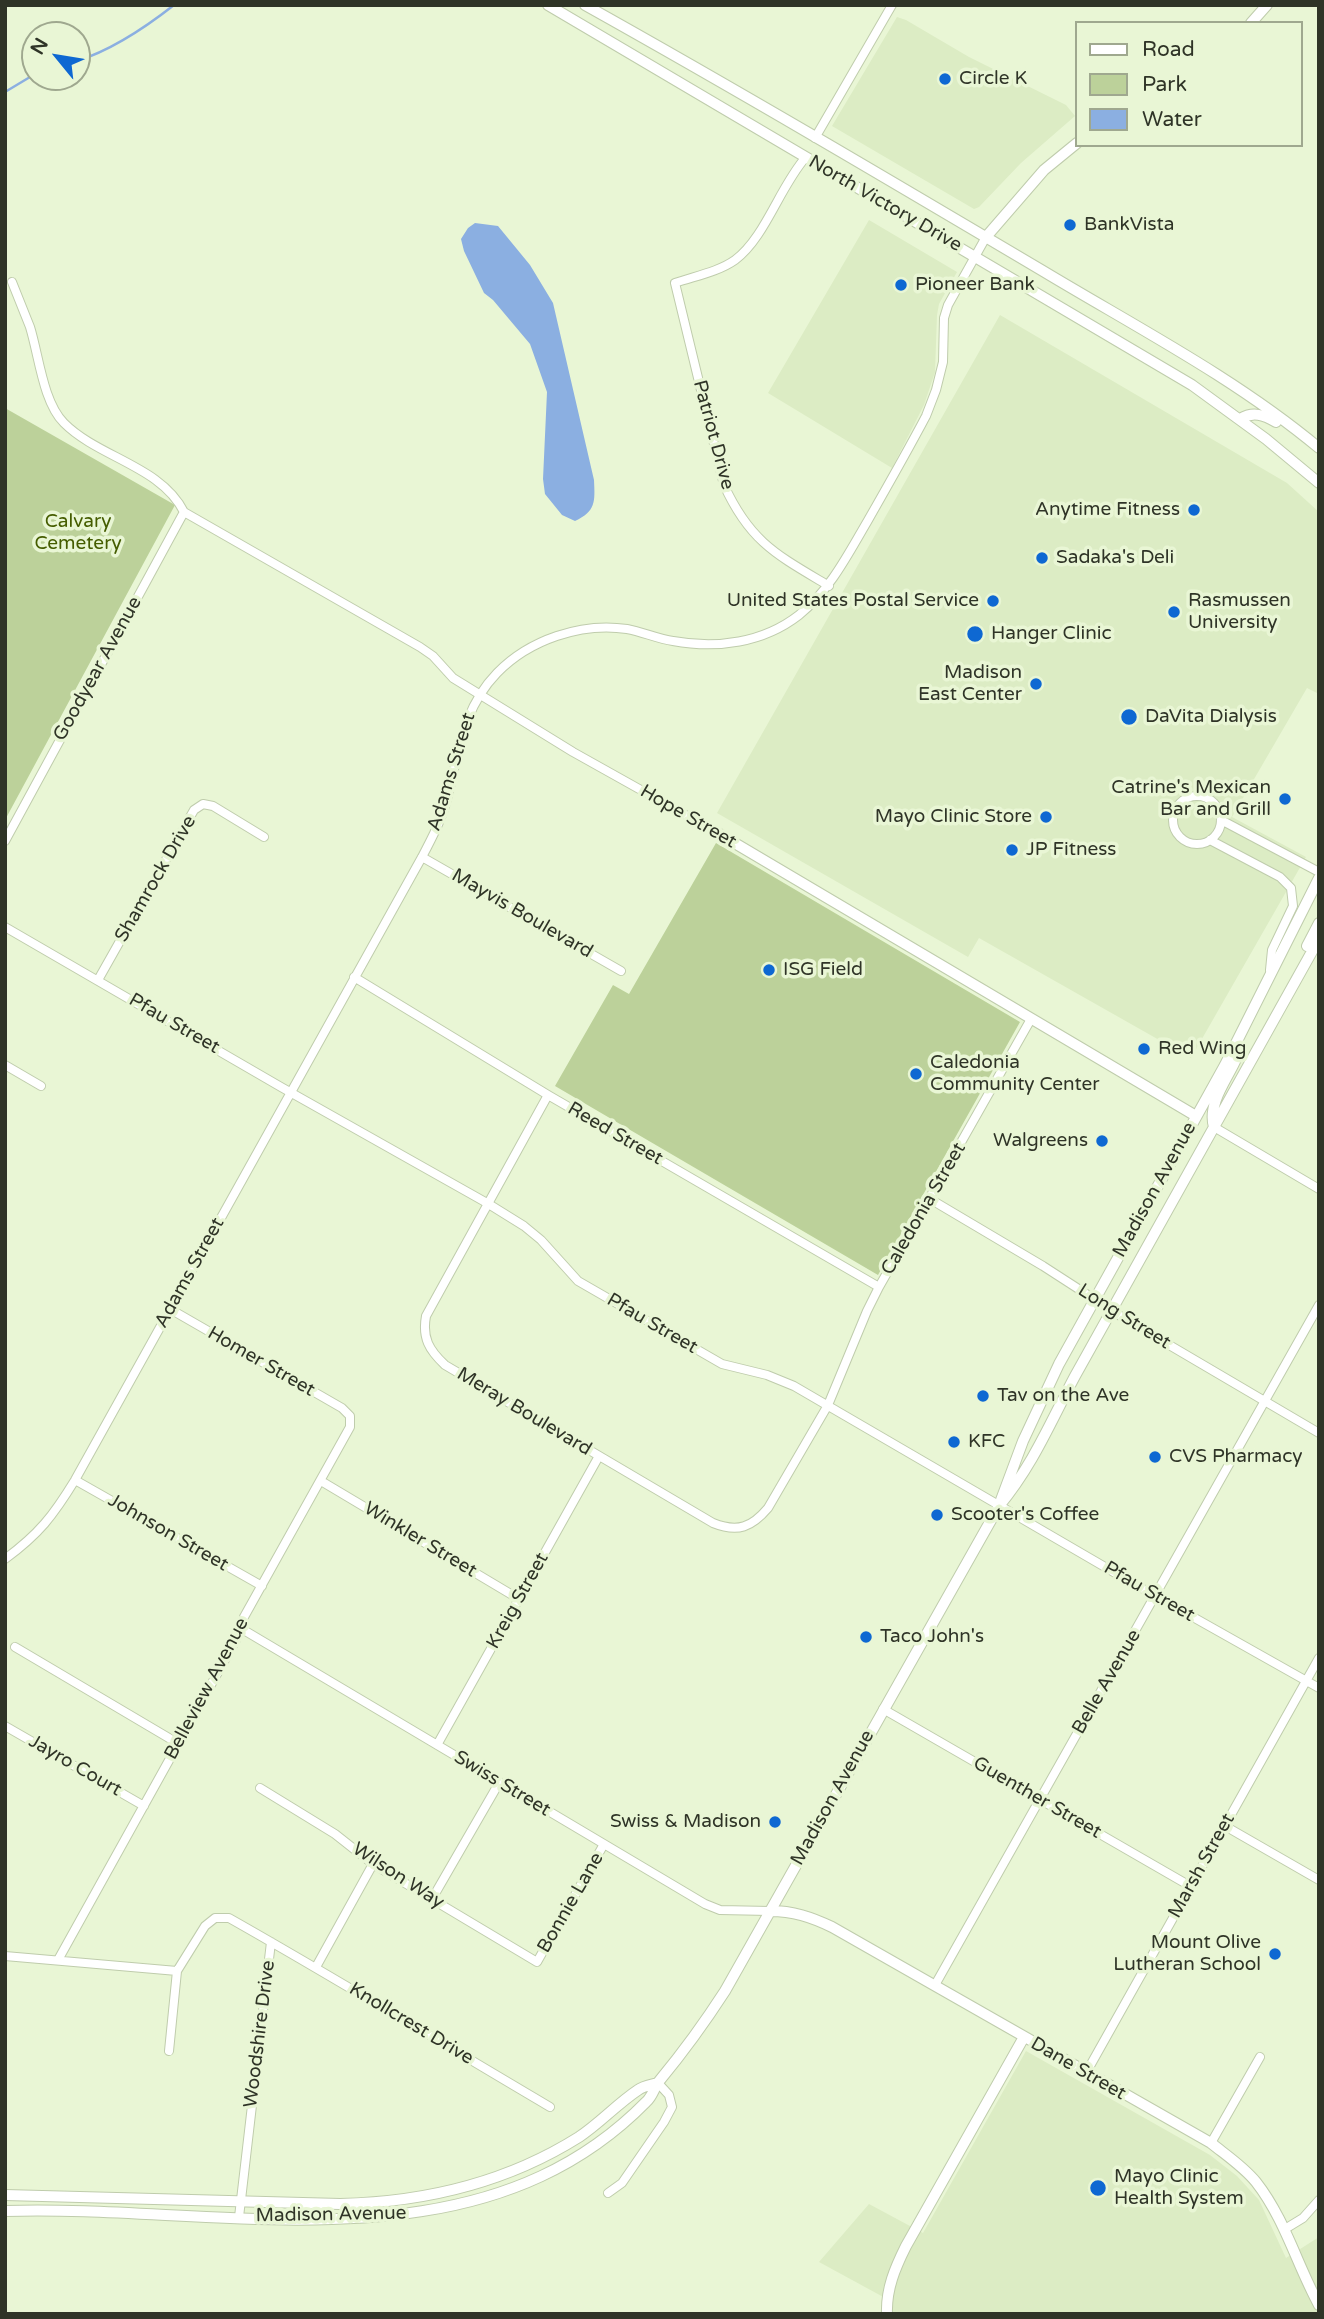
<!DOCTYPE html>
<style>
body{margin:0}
#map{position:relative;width:1324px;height:2319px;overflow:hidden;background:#e9f6d5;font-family:"Varela Round",sans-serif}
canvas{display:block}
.frame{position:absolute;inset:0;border:7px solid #2f3427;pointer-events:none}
.legend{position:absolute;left:1075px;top:21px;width:228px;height:126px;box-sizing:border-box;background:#e9f6d5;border:2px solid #9fa88f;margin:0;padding:9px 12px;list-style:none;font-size:21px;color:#2f3427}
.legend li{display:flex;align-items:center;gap:14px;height:35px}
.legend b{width:35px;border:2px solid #9fa88f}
.north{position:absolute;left:21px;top:21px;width:70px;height:70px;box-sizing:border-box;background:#e9f6d5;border:2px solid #9fa88f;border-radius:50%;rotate:300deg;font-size:19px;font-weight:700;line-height:28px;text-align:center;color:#2f3427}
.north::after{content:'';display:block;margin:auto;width:24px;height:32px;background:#0e68d2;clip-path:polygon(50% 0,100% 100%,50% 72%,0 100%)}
</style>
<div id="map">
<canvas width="1324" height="2319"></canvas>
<div class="frame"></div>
<ul class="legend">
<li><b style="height:9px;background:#fff"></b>Road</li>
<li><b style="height:19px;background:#bcd19a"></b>Park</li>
<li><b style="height:19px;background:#8bafe1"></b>Water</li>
</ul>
<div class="north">N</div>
</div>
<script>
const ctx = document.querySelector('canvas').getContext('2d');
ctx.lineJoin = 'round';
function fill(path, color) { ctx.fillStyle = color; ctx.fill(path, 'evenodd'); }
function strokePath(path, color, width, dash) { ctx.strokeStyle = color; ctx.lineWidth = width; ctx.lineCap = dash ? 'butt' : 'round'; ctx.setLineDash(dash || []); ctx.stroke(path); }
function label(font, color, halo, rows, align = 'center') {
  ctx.font = font + ' "Varela Round",sans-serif'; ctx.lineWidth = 7; ctx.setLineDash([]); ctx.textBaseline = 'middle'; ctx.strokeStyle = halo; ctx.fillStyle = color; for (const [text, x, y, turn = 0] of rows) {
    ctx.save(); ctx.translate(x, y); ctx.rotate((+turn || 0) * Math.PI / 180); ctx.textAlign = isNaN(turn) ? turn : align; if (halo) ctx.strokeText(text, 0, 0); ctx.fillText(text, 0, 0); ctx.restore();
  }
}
fill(new Path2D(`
 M897 17 906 20 969 57 1066 105 1075 116 1021 163 979 207 974 209 832 126Z
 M869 220 957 272 939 304 937 315 935 372 924 405 892 468 768 393Z
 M1000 315 1287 483 1319 512V694L1307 688 1232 817 1306 857 1191 1058 979 938 968 957 717 813Z
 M1026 2051 1210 2155 1237 2176 1259 2200 1286 2258 1319 2237V2314H887V2299L819 2262 869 2204 923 2233Z`), '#dcecc4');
fill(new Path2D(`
 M5 408 175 505 5 820Z
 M716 843 1020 1022 878 1275 555 1086 613 985 629 994Z`), '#bcd19a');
fill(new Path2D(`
 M475 223 498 226 530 265 553 303 594 480C595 502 596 511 575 521L562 515 545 494 543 479 547 392 530 344 493 300 484 293 464 251 461 239 468 228Z`), '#8bafe1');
strokePath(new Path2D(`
 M77 61C112 50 146 27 174 5
 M5 92 35 74`), '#8bafe1', 2.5);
const street = new Path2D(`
 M815 138 892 5
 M806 157C780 186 765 238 735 260 718 272 695 276 675 283L724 485C750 542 777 555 829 586
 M184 512 420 647 433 656 453 678 573 752 716 832
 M1173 820a24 24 0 1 1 48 0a24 24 0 1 1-48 0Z
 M1221 820 1319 872
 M1210 840 1280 877 1291 888 1293 906 1272 950 1270 970
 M5 841 184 512C161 466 99 458 64 423 43 402 39 356 30 327 24 312 18 297 12 282
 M422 857 621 971
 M5 927 281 1087 487 1203 524 1226 541 1240 578 1281 722 1364 767 1375 794 1386 1129 1581 1319 1688
 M354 977 548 1095 879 1287
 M98 980 194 810 203 804 213 806 264 837
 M5 1065 41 1086
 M548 1095 426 1316C422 1338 429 1350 445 1365L713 1523C738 1533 752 1527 768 1508L828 1405 867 1311 879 1287 1031 1019
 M1214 1127 1319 1189
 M930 1199 1043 1266 1125 1319 1319 1433
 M75 1480 262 1586
 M321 1481 519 1599
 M5 1559C39 1534 53 1516 75 1480L422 857C432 838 442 819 447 799 459 753 462 709 497 673 529 640 581 622 627 629 643 632 658 639 673 641 717 649 763 643 799 615 830 590 847 556 867 522 887 487 907 452 926 416L936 390 943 362 944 318 948 305 986 237
 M242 1629 705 1904 720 1910 770 1911
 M15 1647 179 1744
 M883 1709 1190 1886
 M5 1726 144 1806
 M437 1745 599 1456
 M260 1788 335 1834 373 1864 537 1962 604 1844
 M1225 1826 1319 1880
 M432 1899 499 1783
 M5 1956 177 1971
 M58 1960 242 1629 244 1617 350 1427V1416L342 1408 170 1309
 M316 1967 373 1864
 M935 1985 1319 1305
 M169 2051 177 1971 205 1926 215 1918H229C337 1979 443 2044 550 2107
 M1086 2073 1319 1658
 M1211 2143 1260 2057
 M608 2193 622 2183 664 2122 672 2107 669 2095 658 2083
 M239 2217 271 1942
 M1285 2229 1303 2218 1319 2200`);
const secondary = new Path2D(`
 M548 5 1192 385 1266 439 1319 483
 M585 5C739 91 891 181 1043 271 1136 327 1235 378 1319 448
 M1251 23 1267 5
 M986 237 1044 170 1077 143
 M1240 419C1253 411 1264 415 1276 422
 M716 832 1196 1116
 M1307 946 1319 923
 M1214 1127C1206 1100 1234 1072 1241 1047
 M1001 1500 1023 1441 1059 1364 1225 1065 1319 878
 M770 1911C793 1911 811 1917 832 1927L1211 2143C1226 2155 1244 2167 1256 2182 1285 2219 1297 2265 1319 2305
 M5 2195 340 2204C426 2202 506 2183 579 2137 600 2123 617 2104 638 2090 643 2086 651 2085 658 2083
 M5 2211C220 2204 476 2275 646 2102 653 2096 654 2087 660 2080 684 2051 705 2022 725 1991L999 1506C1033 1465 1050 1423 1075 1376L1319 939
 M887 2314C886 2289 895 2268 906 2246L1024 2037`);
strokePath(street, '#bfccac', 10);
strokePath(secondary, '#bfccac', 12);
strokePath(street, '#fff', 8);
strokePath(secondary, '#fff', 10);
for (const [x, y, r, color] of [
 [945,79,7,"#0e68d2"],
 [1070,225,7,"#0e68d2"],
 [901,285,7,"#0e68d2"],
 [1194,510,7,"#0e68d2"],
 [1042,558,7,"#0e68d2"],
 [993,601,7,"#0e68d2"],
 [1174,612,7,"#0e68d2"],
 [975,634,9,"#0e68d2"],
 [1036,684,7,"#0e68d2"],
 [1129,717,9,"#0e68d2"],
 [1285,799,7,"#0e68d2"],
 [1046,817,7,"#0e68d2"],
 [1012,850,7,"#0e68d2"],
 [769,970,7,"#0e68d2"],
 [1144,1049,7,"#0e68d2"],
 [916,1074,7,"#0e68d2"],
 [1102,1141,7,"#0e68d2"],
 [983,1396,7,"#0e68d2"],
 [954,1442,7,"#0e68d2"],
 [1155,1457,7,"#0e68d2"],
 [937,1515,7,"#0e68d2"],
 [866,1637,7,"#0e68d2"],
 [775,1822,7,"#0e68d2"],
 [1275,1954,7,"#0e68d2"],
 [1098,2188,9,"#0e68d2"]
]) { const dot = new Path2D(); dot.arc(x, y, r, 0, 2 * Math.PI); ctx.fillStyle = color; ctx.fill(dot); strokePath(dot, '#e9f6d5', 2.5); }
label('19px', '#2f3427', '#e9f6d5', [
 ["Circle K",959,79],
 ["BankVista",1084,225],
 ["Pioneer Bank",915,285],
 ["Anytime Fitness",1180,510,"right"],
 ["Sadaka's Deli",1056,558],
 ["United States Postal Service",979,601,"right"],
 ["Rasmussen",1188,601],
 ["University",1188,623],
 ["Hanger Clinic",991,634],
 ["Madison",1022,673,"right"],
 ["East Center",1022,695,"right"],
 ["DaVita Dialysis",1145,717],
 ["Catrine's Mexican",1271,788,"right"],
 ["Bar and Grill",1271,810,"right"],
 ["Mayo Clinic Store",1032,817,"right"],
 ["JP Fitness",1026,850],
 ["ISG Field",783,970],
 ["Red Wing",1158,1049],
 ["Caledonia",930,1063],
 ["Community Center",930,1085],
 ["Walgreens",1088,1141,"right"],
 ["Tav on the Ave",997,1396],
 ["KFC",968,1442],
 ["CVS Pharmacy",1169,1457],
 ["Scooter's Coffee",951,1515],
 ["Taco John's",880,1637],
 ["Swiss & Madison",761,1822,"right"],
 ["Mount Olive",1261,1943,"right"],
 ["Lutheran School",1261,1965,"right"],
 ["Mayo Clinic",1114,2177],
 ["Health System",1114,2199]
], 'left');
label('19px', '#2f3427', '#e9f6d5', [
 ["North Victory Drive",885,204,30],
 ["Patriot Drive",713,435,75],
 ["Goodyear Avenue",98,669,-61],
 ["Adams Street",452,772,-73],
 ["Hope Street",688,817,30],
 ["Shamrock Drive",156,879,-60],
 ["Mayvis Boulevard",522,914,30],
 ["Pfau Street",174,1024,30],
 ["Reed Street",615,1134,30],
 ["Madison Avenue",1155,1190,-61],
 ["Caledonia Street",924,1209,-60],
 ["Adams Street",190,1273,-61],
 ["Long Street",1124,1317,32],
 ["Pfau Street",652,1324,30],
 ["Homer Street",261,1362,30],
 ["Meray Boulevard",524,1412,31],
 ["Johnson Street",168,1533,30],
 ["Winkler Street",420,1540,31],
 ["Pfau Street",1149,1592,30],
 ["Kreig Street",518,1601,-61],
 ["Belle Avenue",1107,1682,-60],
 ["Belleview Avenue",207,1689,-62],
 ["Jayro Court",75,1766,30],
 ["Swiss Street",502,1784,31],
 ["Madison Avenue",833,1798,-61],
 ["Guenther Street",1037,1798,30],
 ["Marsh Street",1202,1866,-61],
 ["Wilson Way",398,1876,33],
 ["Bonnie Lane",571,1903,-60],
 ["Knollcrest Drive",411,2024,31],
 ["Woodshire Drive",260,2034,-83],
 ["Dane Street",1078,2069,30],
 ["Madison Avenue",331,2215,-1]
]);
label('19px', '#455d00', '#e9f6d5', [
 ["Calvary",78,522],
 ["Cemetery",78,544]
]);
</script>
